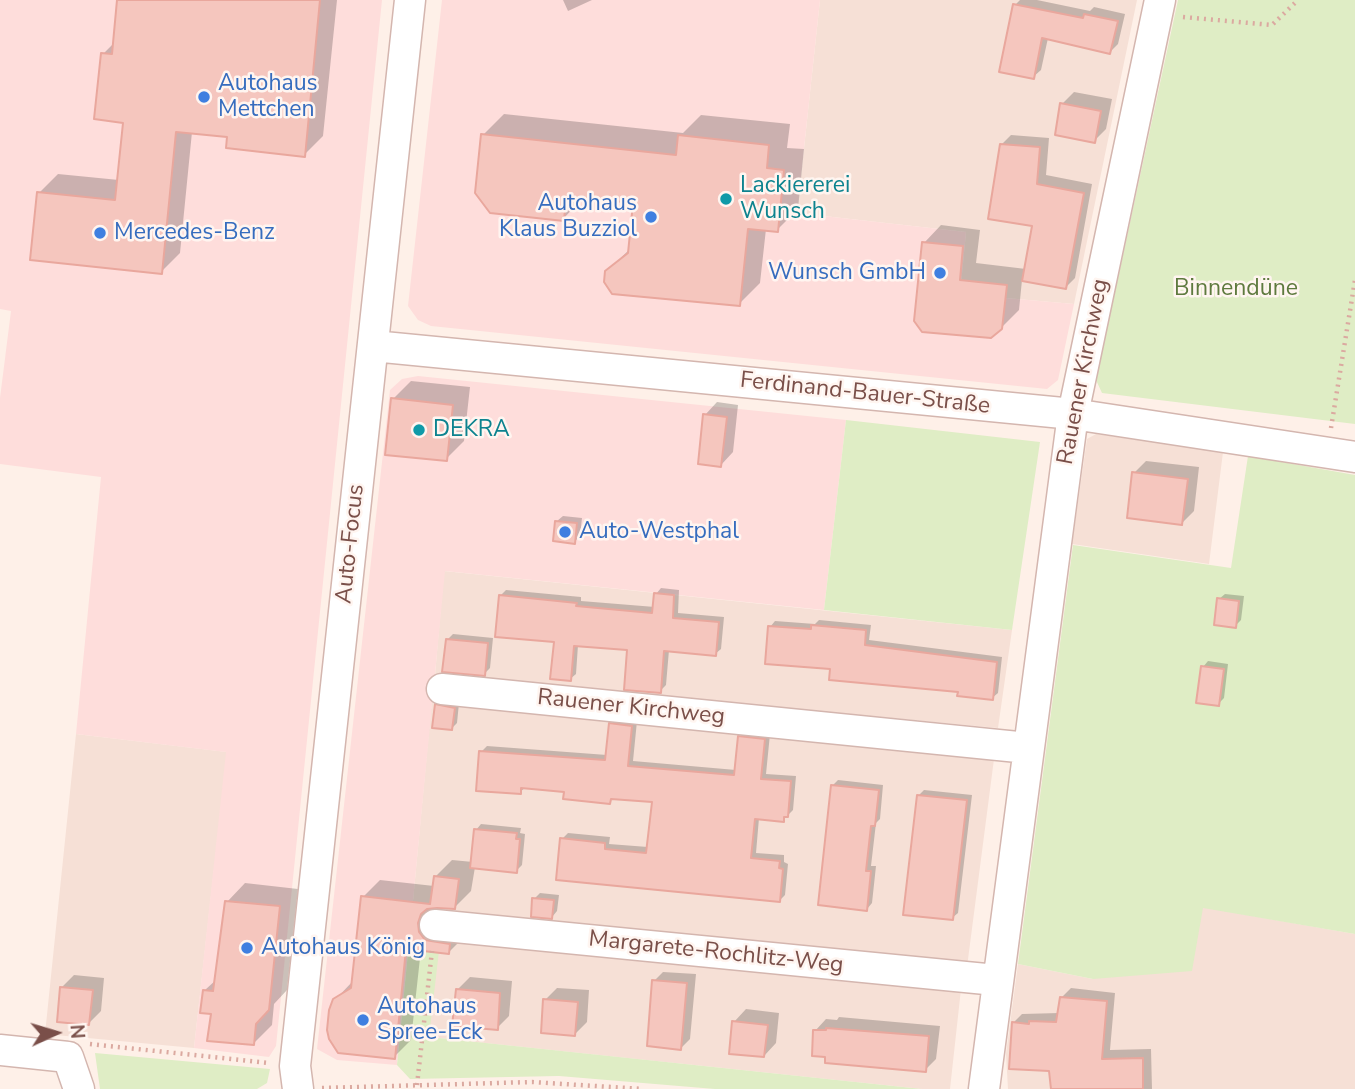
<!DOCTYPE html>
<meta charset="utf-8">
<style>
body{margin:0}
#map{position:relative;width:1355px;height:1089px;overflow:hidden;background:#fef0e8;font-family:"Nunito Sans",sans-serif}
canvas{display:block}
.north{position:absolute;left:21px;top:998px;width:70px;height:70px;-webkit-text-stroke:5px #fff5f0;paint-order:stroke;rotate:86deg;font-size:19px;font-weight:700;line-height:28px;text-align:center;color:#7a4f49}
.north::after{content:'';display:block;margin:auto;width:24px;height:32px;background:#7a4f49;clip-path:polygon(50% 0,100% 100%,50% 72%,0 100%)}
</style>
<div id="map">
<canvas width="1355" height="1089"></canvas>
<div class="north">N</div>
</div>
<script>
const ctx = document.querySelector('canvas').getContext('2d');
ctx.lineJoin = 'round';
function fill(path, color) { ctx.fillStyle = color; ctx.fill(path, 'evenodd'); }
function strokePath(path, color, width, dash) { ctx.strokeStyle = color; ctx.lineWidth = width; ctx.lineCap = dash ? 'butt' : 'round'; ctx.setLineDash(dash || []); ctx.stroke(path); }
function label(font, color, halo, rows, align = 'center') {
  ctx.font = font + ' "Nunito Sans",sans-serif'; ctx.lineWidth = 5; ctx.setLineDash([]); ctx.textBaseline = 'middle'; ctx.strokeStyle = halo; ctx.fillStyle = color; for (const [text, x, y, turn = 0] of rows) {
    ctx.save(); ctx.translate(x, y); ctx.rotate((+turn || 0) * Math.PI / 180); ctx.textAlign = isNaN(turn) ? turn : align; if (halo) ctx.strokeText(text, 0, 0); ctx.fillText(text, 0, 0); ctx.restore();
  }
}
fill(new Path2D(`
 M820 0H1137L1074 304 960 294 966 232 797 213Z
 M1096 434 1223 452 1209 564 1072 544 1087 439Z
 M444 571 1012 630 998 728 435 675Z
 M432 699 994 759 967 967 412 911Z
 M76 734 227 752 194 1048 45 1034Z
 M1202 907 1355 934V1089H1008L1006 1054 1018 964 1093 979Z
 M440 937 961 989 950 1089H922L428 1037Z`), '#f6e0d6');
fill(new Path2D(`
 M0 0H382L276 1046 269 1057 194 1048 226 752 76 734 101 477 0 464V398L11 311 0 309Z
 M442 0H820L797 213 966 232 960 294 1074 304 1058 380 1047 389 431 326 418 320 408 306Z
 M418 376 846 420 824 610 445 571 397 1065 337 1060 317 1049 390 390 402 379Z`), '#fedddb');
fill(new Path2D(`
 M1178 0H1355V424L1102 393 1096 380Z
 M846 420 1040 442 1012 630 824 610Z
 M1248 456 1355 475V934L1203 908 1192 971 1093 979 1018 964 1073 545 1231 568Z
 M412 911 426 912 422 950 439 951 429 1037 922 1089H715L559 1076 410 1079 397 1065Z
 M95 1053 270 1069 267 1083 257 1089H100Z`), '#dfedc5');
fill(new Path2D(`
 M119 0H337L323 136 304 155 229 135 192 132 180 253 161 272 39 193 58 174 119 180 125 121 103 54 115 42Z
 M563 0H592L568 11Z
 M1020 0H1037L1090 11 1094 7 1125 14 1118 44 1110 52 1048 38 1041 70 1033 77 1015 5Z
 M1074 92 1112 99 1106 129 1094 141 1062 104Z
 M504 114 683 133 701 115 790 124 787 148 804 149 798 209 777 230 766 229 760 283 739 304 606 272 630 249 635 202 584 197 563 219 483 135Z
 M1011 135 1049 138 1046 175 1092 184 1075 278 1066 287 1022 280 1019 310 1001 328 924 243 941 225 980 230 976 263 1026 269 1034 225 1002 144Z
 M411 381 470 387 464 441 446 459 393 399Z
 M717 402 738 405 733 452 721 465 705 415Z
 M1146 461 1199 467 1194 511 1182 523 1134 473Z
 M563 516 582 518 580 536 574 542 557 521Z
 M661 588 679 590 678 613 724 617 721 649 715 654 669 650 666 685 660 691 629 649 578 645 576 674 570 679 556 640 500 596 506 590 581 597V601L655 607 656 594Z
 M1225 594 1244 596 1241 620 1235 626 1219 599Z
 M819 620 871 625 869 640 1002 657 998 693 992 698 960 690 832 667 770 627 775 621 815 624Z
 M453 634 493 638 490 668 484 674 447 640Z
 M1208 661 1228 664 1224 698 1218 704 1203 667Z
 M442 700 459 703 457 723 451 729 437 705Z
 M617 719 637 721 633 761 736 770 740 737 745 732 770 734 766 774 796 776 793 810 783 820 759 818 756 853 784 855V862L788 864 785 895 779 901 562 839 568 833 610 837 609 844 648 847 654 800 614 797 609 802 566 791 526 787 520 792 481 752 487 746 607 755 611 724Z
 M838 780 883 785 880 819 876 823 871 866H876L872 903 867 909 832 786Z
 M924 790 972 795 958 913 952 918 919 795Z
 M481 824 521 828 520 833 525 834 522 865 516 871 475 867 471 891 454 908 434 907 436 916 465 936 448 953 421 949 411 1040 394 1057 335 1000 352 982 363 897 380 880 434 886 435 877 452 860 473 862 476 830Z
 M245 883 298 889 287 990 274 1004 272 1025 254 1043 213 1013 205 990 217 979 227 902Z
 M540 893 559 895 557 911 552 917 534 899Z
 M663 972 696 974 690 1039 681 1048 654 981Z
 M74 975 104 978 101 1011 89 1023 62 987Z
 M470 977 512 981 509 1016 497 1028 457 990Z
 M557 988 589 990 587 1022 575 1034 545 1000Z
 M1071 988 1115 993 1110 1050 1151 1049 1152 1089H1053L1051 1069 1013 1023 1022 1014 1059 1013 1062 997Z
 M746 1009 779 1013 776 1043 764 1056 734 1022Z
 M839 1017 940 1026 936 1059 925 1070 827 1055 815 1031 826 1019 837 1020Z`), '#0003');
const building = new Path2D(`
 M117 0H320L305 157 226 148 227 137 176 132 162 274 30 260 37 192 115 200 123 123 94 119 101 53 112 54Z
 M1013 4 1083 18 1084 14 1118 21 1110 54 1042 38 1034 79 999 72Z
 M1060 103 1101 111 1095 143 1055 135Z
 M481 134 676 155 678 135 769 145 767 168 784 170 778 232 748 229 740 306 612 294 604 282 605 271 628 253 633 203 566 196 564 221 490 213 475 193Z
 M1000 144 1040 147 1037 184 1084 193 1066 289 1022 281 1032 226 988 219Z
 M922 242 963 246 960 280 1007 285 1002 329 991 338 922 332 914 321Z
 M391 398 453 405 447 461 385 455Z
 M703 414 727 417 721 467 698 464Z
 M1132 472 1188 479 1182 525 1127 518Z
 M555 521 577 523 575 544 553 541Z
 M654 593 674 595 673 618 719 622 716 656 664 651 661 693 624 690 627 650 574 646 571 681 550 679 554 642 495 637 499 595 577 603 576 606 652 613Z
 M1217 598 1239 601 1236 628 1214 625Z
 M811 625 866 630 865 645 997 662 993 700 957 696 958 692 829 680 830 669 765 664 768 626 811 629Z
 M446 639 488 643 485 676 442 672Z
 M1201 666 1224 669 1219 706 1196 703Z
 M435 704 455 708 452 730 432 728Z
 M609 723 632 726 628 766 734 775 738 736 765 739 761 779 791 781 788 817H784V822L755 819 751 858 780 861 779 868 783 869 780 902 556 880 560 838 605 843V849L646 853 652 802 611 799 610 804 563 799 564 792 521 788V794L476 791 479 751 605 760Z
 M831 785 879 790 875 826H871L866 871H871L867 911 818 905Z
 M917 795 967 800 953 920 903 915Z
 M474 829 517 833 516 839H520L517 873 470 868Z
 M434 876 459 879 455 909 437 908 427 909 421 914 418 923 419 932 425 940 450 944 449 954 406 949 395 1059 338 1053 329 1039 327 1030 329 1010 333 999 351 988 361 896 430 904Z
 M532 898 554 900 552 919 531 917Z
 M225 901 280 906 269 1010 256 1024 254 1045 207 1041 211 1014 200 1013 203 990 213 991Z
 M652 980 687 983 681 1050 647 1046Z
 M60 987 93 990 89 1025 57 1022Z
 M456 989 500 993 498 1030 452 1026Z
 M1060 997 1107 1001 1102 1059 1143 1058V1089H1051L1049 1071 1009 1069 1012 1022 1029 1024V1021L1056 1022Z
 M543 999 578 1002 575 1036 541 1033Z
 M732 1021 768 1025 764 1057 729 1054Z
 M826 1028 929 1036 926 1072 825 1063V1057L812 1056 813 1030H826Z`);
fill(building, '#f5c6be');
strokePath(building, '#e9a79d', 2);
const minor = new Path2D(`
 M373 346 1073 414 1355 457
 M442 689 1028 748
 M435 925 996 980
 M0 1050 68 1057 79 1089
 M298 1089 295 1066 410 0
 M984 1089 1073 414 1160 0`);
strokePath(minor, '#d4b6af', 33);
strokePath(new Path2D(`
 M1183 17 1272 25 1298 0
 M1331 428 1355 280
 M90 1044 269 1063
 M417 1085 432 951
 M322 1088 532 1082 643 1089`), '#dba9a0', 4.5, [2, 5]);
strokePath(minor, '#fff', 30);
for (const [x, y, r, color] of [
 [204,97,7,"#3f7fe0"],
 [726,199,7,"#0f9aa8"],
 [651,217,7,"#3f7fe0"],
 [100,233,7,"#3f7fe0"],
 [940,273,7,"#3f7fe0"],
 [419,430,7,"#0f9aa8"],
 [565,532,7,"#3f7fe0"],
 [247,948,7,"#3f7fe0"],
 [363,1020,7,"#3f7fe0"]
]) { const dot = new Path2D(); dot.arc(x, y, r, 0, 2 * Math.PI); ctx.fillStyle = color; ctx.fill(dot); strokePath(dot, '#fff5f0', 2.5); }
label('23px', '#366cbe', '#fff5f0', [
 ["Autohaus",218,84],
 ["Mettchen",218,110],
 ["Autohaus",637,204,"right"],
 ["Klaus Buzziol",637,230,"right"],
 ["Mercedes-Benz",114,233],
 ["Wunsch GmbH",926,273,"right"],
 ["Auto-Westphal",579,532],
 ["Autohaus König",261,948],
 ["Autohaus",377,1007],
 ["Spree-Eck",377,1033]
], 'left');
label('23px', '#0d838f', '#fff5f0', [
 ["Lackiererei",740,186],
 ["Wunsch",740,212],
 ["DEKRA",433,430]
], 'left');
label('23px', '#5e7a3e', '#fff5f0', [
 ["Binnendüne",1236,289]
]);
label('23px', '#7a4f49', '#fff5f0', [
 ["Rauener Kirchweg",1084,372,-79],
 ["Ferdinand-Bauer-Straße",865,394,6],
 ["Auto-Focus",351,544,-84],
 ["Rauener Kirchweg",631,708,6],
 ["Margarete-Rochlitz-Weg",716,953,6]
]);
</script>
